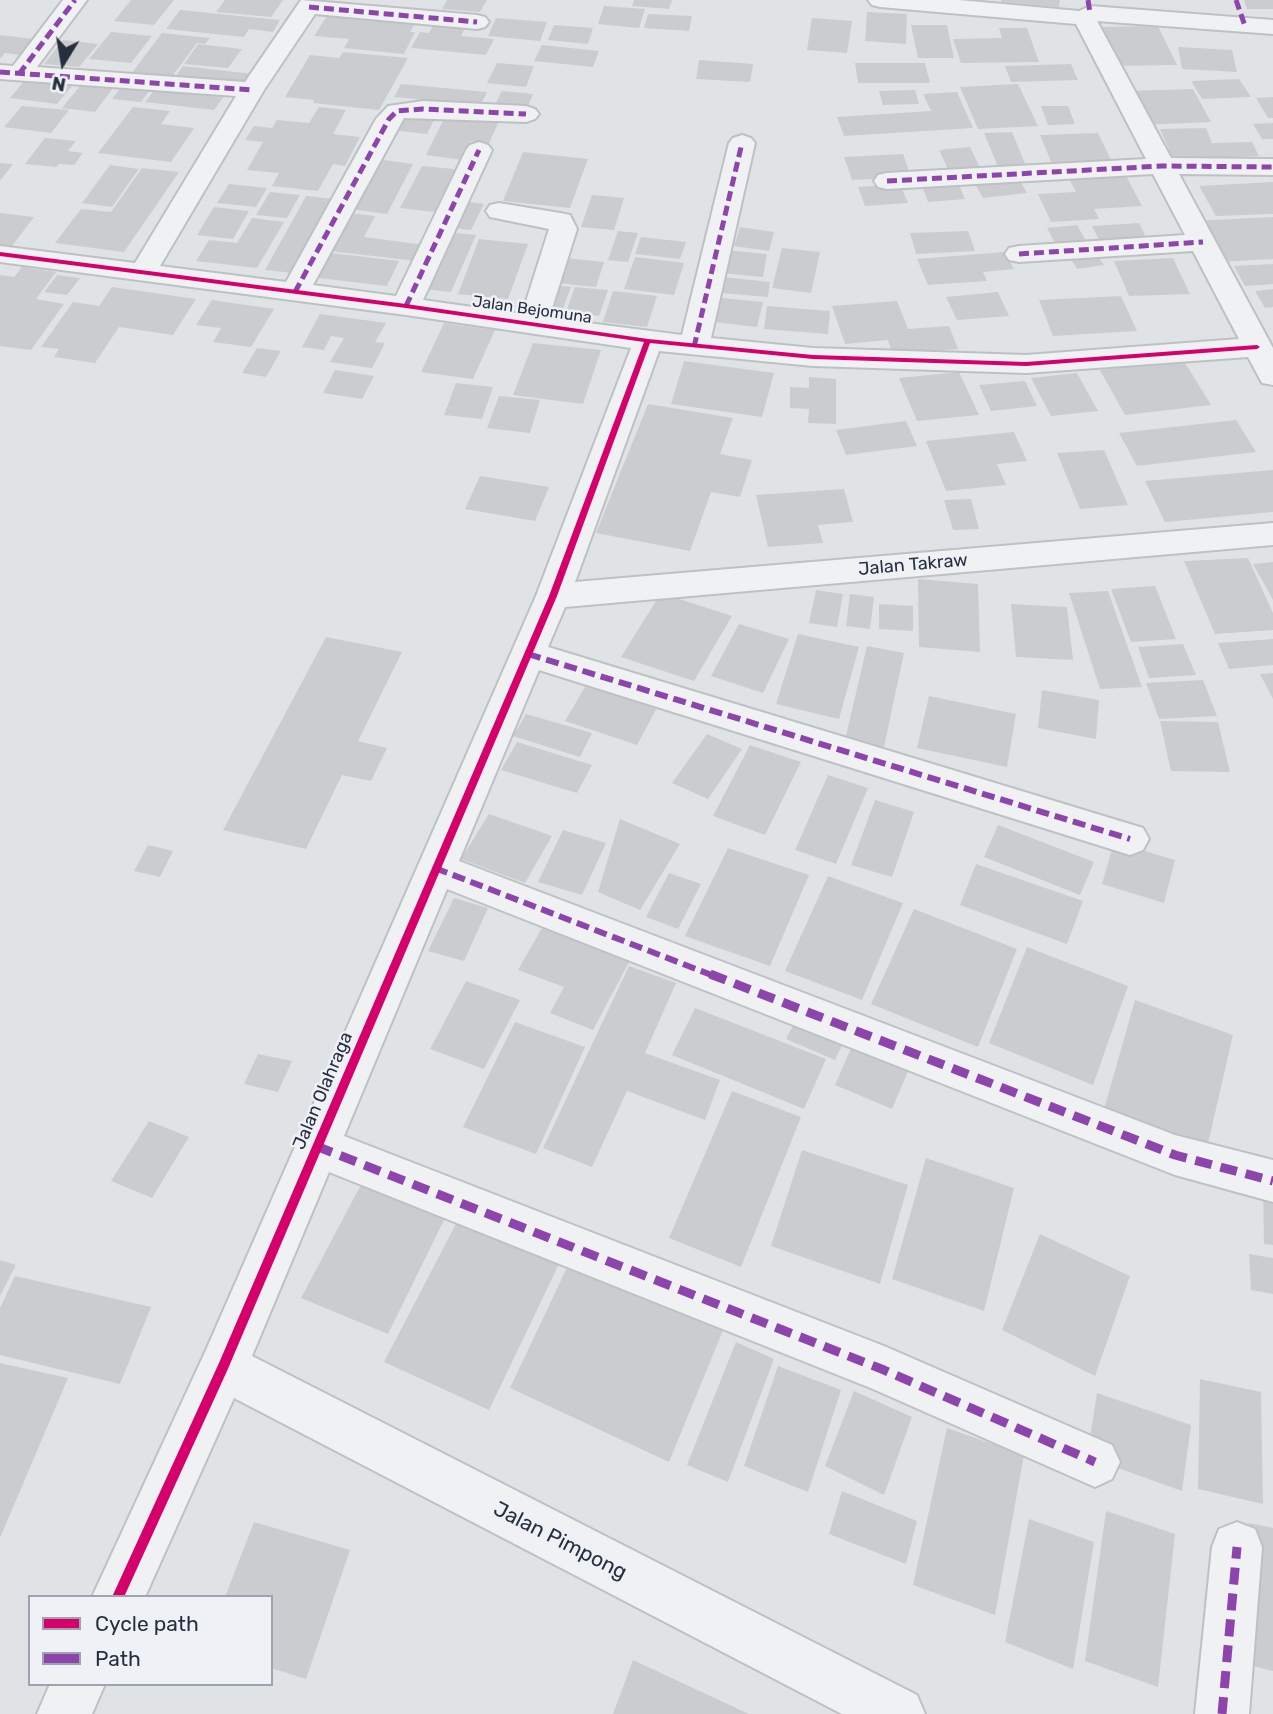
<!DOCTYPE html>
<style>
body{margin:0}
#map{position:relative;width:1273px;height:1714px;overflow:hidden;background:#e0e3e6;font-family:Rubik,sans-serif}
canvas{display:block}
.legend{position:absolute;left:28px;top:1595px;width:245px;height:91px;box-sizing:border-box;background:#eef1f6;border:2px solid #9ea3ad;margin:0;padding:9px 12px;list-style:none;font-size:21px;color:#272f3f}
.legend li{display:flex;align-items:center;gap:14px;height:35px}
.legend b{width:35px;border:2px solid #9ea3ad}
.north{position:absolute;left:28px;top:28px;width:70px;height:70px;-webkit-text-stroke:5px #eef1f6;paint-order:stroke;rotate:191deg;font-size:19px;font-weight:700;line-height:28px;text-align:center;color:#272f3f}
.north::after{content:'';display:block;margin:auto;width:24px;height:32px;background:#272f3f;clip-path:polygon(50% 0,100% 100%,50% 72%,0 100%)}
</style>
<div id="map">
<canvas width="1273" height="1714"></canvas>
<ul class="legend">
<li><b style="height:9px;background:#d6006c"></b>Cycle path</li>
<li><b style="height:9px;background:#8e44ad"></b>Path</li>
</ul>
<div class="north">N</div>
</div>
<script>
const ctx = document.querySelector('canvas').getContext('2d');
ctx.lineJoin = 'round';
function fill(path, color) { ctx.fillStyle = color; ctx.fill(path, 'evenodd'); }
function strokePath(path, color, width, dash) { ctx.strokeStyle = color; ctx.lineWidth = width; ctx.lineCap = dash ? 'butt' : 'round'; ctx.setLineDash(dash || []); ctx.stroke(path); }
function label(font, color, halo, rows, align = 'center') {
  ctx.font = font + ' Rubik,sans-serif'; ctx.lineWidth = 5; ctx.setLineDash([]); ctx.textBaseline = 'middle'; ctx.strokeStyle = halo; ctx.fillStyle = color; for (const [text, x, y, turn = 0] of rows) {
    ctx.save(); ctx.translate(x, y); ctx.rotate((+turn || 0) * Math.PI / 180); ctx.textAlign = isNaN(turn) ? turn : align; if (halo) ctx.strokeText(text, 0, 0); ctx.fillText(text, 0, 0); ctx.restore();
  }
}
fill(new Path2D(`
 M131 0H174L154 25 114 21Z
 M225 0H283L271 17 216 12Z
 M447 0H487L480 12 442 9Z
 M634 0H672L669 9 632 6Z
 M1001 0H1060L1059 7 1001 2Z
 M1244 0H1273V9H1247Z
 M604 6 645 9 639 28 598 24Z
 M180 10 280 20 273 32 249 29 244 37 166 29Z
 M867 12 907 14 906 44 865 41Z
 M329 13 418 19 410 32H415L404 54 344 48 349 39 314 36Z
 M648 14 692 16 689 31 644 28Z
 M496 18 547 22 540 41 488 36Z
 M812 18 852 21 847 53 807 50Z
 M437 19 468 22 461 36 494 39 486 55 411 48 420 32 429 33Z
 M554 25 593 28 588 44 548 40Z
 M911 25H947L954 58H918Z
 M1158 26 1177 65 1111 66 1095 27Z
 M999 28H1027L1039 62 961 63 953 39 1002 38Z
 M111 32 152 36 131 63 89 59Z
 M162 33 210 38 205 44 197 43 171 78 131 74Z
 M0 35 34 39 20 55 5 53 0 59Z
 M63 40 98 44 79 67 44 64Z
 M198 44 242 49 228 68 184 64Z
 M542 45 599 51 593 67 534 61Z
 M1178 47 1232 50 1237 72 1182 69Z
 M343 52 408 58 379 110 313 103 314 100 285 97 310 55 339 58Z
 M699 60 753 64 750 82 696 79Z
 M497 63 534 66 526 87 487 83Z
 M855 63H925L930 83H858Z
 M1071 64 1078 80 1011 82 1005 66Z
 M183 66 253 74 244 87 173 80Z
 M26 79 73 85 57 104 10 98Z
 M1239 79 1251 97 1202 99 1191 81Z
 M85 80 117 83 95 112 62 108Z
 M124 83 153 86 141 102 112 99Z
 M401 84 487 92 478 111 414 104 417 99 394 97Z
 M1018 84 1038 126 978 129 960 87Z
 M157 87 225 95 214 110 145 102Z
 M1193 89 1211 122 1143 125 1126 91Z
 M915 90 919 104 883 105 879 91Z
 M502 91 533 94 525 113 492 110Z
 M957 92 973 128 844 136 837 117 931 111 923 94Z
 M1273 97V118H1268L1256 98Z
 M22 106 69 110 51 133 4 127Z
 M1041 106H1068L1075 124 1048 125Z
 M133 107 170 111 161 124 194 128 171 162 98 153Z
 M319 107 346 110 333 134 360 137 345 166 333 164 318 191 272 186 279 173 247 170 263 142 245 140 254 126 272 128 277 120 309 123Z
 M401 114 435 118 427 134 392 130Z
 M477 114 501 117 489 143 471 141 462 160 426 155 445 117 474 120Z
 M1273 123V139H1262L1253 124Z
 M1206 128 1212 143 1252 142 1259 156 1173 159 1160 129Z
 M1012 132 1026 166 998 167 984 133Z
 M1098 133 1112 162 1052 164 1040 135Z
 M45 138 76 141 68 151 83 153 74 165 59 164 56 167 25 164Z
 M970 147 980 168 949 171 939 150Z
 M523 152 588 159 570 208 503 201Z
 M903 154 911 177 852 180 844 157Z
 M370 158 413 164 387 214 350 209Z
 M0 163 13 164 0 181Z
 M110 165 139 169 112 207 82 203Z
 M422 166 464 170 443 213 400 208Z
 M142 168 179 172 124 252 55 243 81 209 111 212Z
 M1124 172 1142 206 1094 209 1099 219 1051 222 1038 194 1076 192 1067 175Z
 M1017 176 1027 193 983 198 973 180Z
 M957 180 965 199 928 202 920 181Z
 M1273 182V214L1216 216 1199 186Z
 M229 184 267 188 256 207 217 203Z
 M900 184 908 203 865 206 858 187Z
 M270 192 300 195 287 218 256 215Z
 M592 195 624 198 614 230 581 227Z
 M306 196 334 199 294 273 265 270Z
 M459 201 484 204 471 230 446 227Z
 M214 207 249 211 233 239 197 235Z
 M341 212 375 216 364 237 425 245 417 261 320 250Z
 M0 213 34 217 12 246 0 245Z
 M1273 217V259L1216 262 1194 221Z
 M252 218 284 222 257 268 196 261 209 240 237 243Z
 M1139 223 1148 241 1101 244 1092 226Z
 M1077 225 1089 246 1058 249 1047 228Z
 M740 227 774 232 769 251 734 246Z
 M618 231 638 233 628 262 608 260Z
 M968 231 975 251 916 254 910 233Z
 M448 232 476 235 451 292 422 289Z
 M641 237 686 242 680 259 635 254Z
 M479 239 528 244 508 299 458 294Z
 M782 248 820 252 811 293 772 288Z
 M725 250 767 254 763 277 720 273Z
 M1005 252 1014 269 983 272 987 281 928 285 917 259Z
 M1095 252 1104 265 1077 269 1068 255Z
 M331 253 399 261 387 286 318 278Z
 M635 257 684 263 674 295 624 289Z
 M566 258 604 262 596 287 557 283Z
 M1173 258 1190 294 1129 296 1114 261Z
 M1273 264V284L1245 286 1234 266Z
 M22 267 56 272 36 299 64 304 31 350 0 346V275L14 277Z
 M57 275 80 278 67 295 44 292Z
 M713 276 770 282 768 297 710 292Z
 M554 285 571 287 561 314 544 312Z
 M112 287 196 299 173 335 119 327 95 363 54 357 59 349 41 347 73 302 99 306Z
 M575 287 608 290 599 316 566 312Z
 M1273 289V307L1265 308 1255 291Z
 M613 291 657 296 647 327 603 322Z
 M998 292 1009 316 957 320 946 297Z
 M1121 296 1137 331 1053 336 1039 300Z
 M712 297 763 302 757 327 706 321Z
 M212 300 274 309 251 347 213 342 221 328 196 325Z
 M897 301 908 329 949 326 958 349 893 355 888 340 845 344 832 306Z
 M767 306 830 311 828 334 764 329Z
 M320 314 386 323 375 342 385 343 372 368 330 362 344 338 331 336 324 350 302 347Z
 M444 323 495 330 473 379 421 372Z
 M533 343 601 350 583 404 513 395Z
 M257 348 281 351 266 377 242 373Z
 M684 361 774 373 762 417 671 404Z
 M1184 361 1211 405 1125 415 1100 370Z
 M335 370 374 376 362 399 323 393Z
 M959 372 979 415 917 421 899 378Z
 M1077 373 1098 411 1051 416 1031 378Z
 M809 377 836 379V424L808 423 809 409 790 408V387L809 388Z
 M1025 381 1037 406 991 411 979 385Z
 M456 383 493 387 482 419 444 415Z
 M499 396 540 400 530 433 487 428Z
 M648 404 733 418 720 454 752 460 740 497 711 492 690 551 596 533Z
 M1236 420 1256 452 1137 466 1119 433Z
 M906 421 917 446 846 455 836 430Z
 M1014 432 1027 461 997 464 1006 485 946 491 926 441Z
 M1104 450 1128 505 1080 509 1057 453Z
 M1273 470V512L1165 522 1145 481Z
 M480 476 549 487 535 521 465 509Z
 M844 489 853 522 818 525 823 543 768 547 756 495Z
 M971 499 979 529 953 530 944 500Z
 M1248 558 1273 613V630L1215 634 1184 561Z
 M1273 562V600L1253 564Z
 M918 579 978 584 980 652 919 647Z
 M1155 586 1176 639 1131 642 1111 589Z
 M816 590 843 594 837 627 809 623Z
 M1108 591 1142 687 1100 689 1069 593Z
 M661 593 732 616 694 681 621 657Z
 M850 594 874 597 870 629 846 626Z
 M879 604 913 606V631L879 629Z
 M1011 604 1067 607 1073 660 1016 657Z
 M739 624 789 639 763 693 711 676Z
 M798 634 859 647 839 719 776 704Z
 M326 637 402 652 358 741 387 748 371 781 342 775 306 849 223 830Z
 M1273 639V665L1229 669 1218 643Z
 M1183 644 1196 675 1149 678 1138 647Z
 M867 646 904 653 884 747 845 740Z
 M1273 673V699L1260 674Z
 M1203 680 1217 716 1159 719 1146 683Z
 M588 682 659 704 637 745 565 721Z
 M1042 690 1099 700 1096 739 1038 728Z
 M929 696 1016 714 1007 767 917 748Z
 M526 714 592 733 580 757 513 736Z
 M1160 721 1218 722 1230 772 1171 771Z
 M707 734 742 749 708 799 672 783Z
 M517 742 592 765 577 793 501 770Z
 M750 745 801 762 765 835 713 816Z
 M828 775 868 788 836 864 795 850Z
 M875 800 914 812 892 877 851 865Z
 M489 814 552 836 525 883 461 859Z
 M620 819 680 844 640 910 598 892Z
 M998 825 1094 862 1080 895 984 857Z
 M563 830 606 843 582 895 538 882Z
 M1114 842 1175 860 1164 903 1102 884Z
 M148 845 173 851 160 877 134 871Z
 M728 848 809 875 770 966 685 936Z
 M976 864 1083 901 1067 944 960 905Z
 M669 873 701 884 678 929 646 917Z
 M828 876 903 903 862 1000 785 971Z
 M454 898 488 908 464 961 428 951Z
 M914 909 1017 949 978 1047 871 1004Z
 M542 928 586 945 592 935 635 951 593 1030 550 1013 564 987 518 970Z
 M1027 947 1128 986 1093 1085 989 1043Z
 M629 966 676 983 645 1053 720 1080 705 1120 627 1091 592 1167 543 1148Z
 M466 981 520 1000 484 1069 430 1049Z
 M1135 1000 1233 1035 1207 1148 1104 1109Z
 M695 1008 826 1059 804 1109 672 1055Z
 M800 1012 848 1033 835 1060 786 1039Z
 M515 1022 585 1047 536 1154 463 1127Z
 M855 1039 912 1062 892 1109 835 1085Z
 M258 1054 292 1061 278 1092 244 1084Z
 M732 1091 801 1117 741 1267 669 1238Z
 M149 1121 189 1137 152 1198 111 1181Z
 M802 1150 908 1185 880 1284 771 1246Z
 M926 1158 1014 1188 984 1311 892 1279Z
 M364 1179 448 1212 388 1334 301 1298Z
 M1263 1185 1273 1187V1245L1264 1244Z
 M459 1218 560 1262 489 1410 384 1362Z
 M1040 1234 1130 1276 1095 1376 1002 1330Z
 M1249 1254 1273 1258V1294L1251 1290Z
 M572 1257 726 1323 669 1462 510 1388Z
 M0 1260 16 1265 0 1296Z
 M15 1276 151 1307 120 1384 0 1355V1308Z
 M736 1342 774 1359 728 1482 687 1465Z
 M0 1363 68 1378 0 1538Z
 M778 1366 841 1390 808 1492 744 1466Z
 M1200 1379 1261 1392 1263 1504 1198 1489Z
 M854 1391 912 1417 884 1495 825 1466Z
 M1097 1393 1191 1425 1182 1491 1087 1457Z
 M947 1428 1024 1455 995 1615 913 1585Z
 M842 1491 917 1521 906 1564 829 1534Z
 M1106 1511 1175 1534 1158 1687 1085 1661Z
 M1029 1519 1094 1542 1073 1669 1005 1642Z
 M254 1522 350 1550 306 1679 271 1668V1597H225Z
 M1249 1523 1273 1528V1671L1249 1665Z
 M633 1660 749 1714H613Z`), '#caccd0');
const minor = new Path2D(`
 M63 0H87L37 67 245 82 301 0 477 15 485 17 489 22 485 27 477 29 315 14 264 90 160 266 286 282 376 119 388 106 423 101 526 106 535 109 539 114 535 119 526 122 404 118 313 285 396 296 466 150 470 145 479 142 488 145 492 150 423 300 522 314 549 229 490 217 486 211 490 205 499 203 560 213 570 215 577 229 549 318 682 335 729 143 733 138 742 135 751 138 755 143 711 338 813 348 1026 355 1239 339 1193 251 1019 262 1009 260 1005 254 1009 248 1019 246 1185 235 1153 174 887 189 878 187 874 181 878 175 887 173 1146 159 1076 24 880 7 872 5 868 0H959L1079 11 1090 6 1273 20V34L1097 21 1171 158 1273 159V175L1179 174 1273 348V385L1262 383 1248 357 1026 373 813 366 659 351 575 582 1273 523V545L565 607 548 647 1143 828 1149 839 1143 850 1130 855 539 670 459 861 1175 1135 1273 1160V1202L1175 1175 447 889 344 1136 884 1346 1112 1445 1120 1462 1112 1479 1095 1487 873 1389 329 1172 252 1356 917 1695 925 1714H842L234 1398 145 1597H92L206 1350 536 596 631 348 406 315 0 262V246L135 263 236 96 0 79V65L13 66Z
 M1237 1522 1255 1529 1262 1547 1249 1714H1195L1212 1547 1219 1529Z
 M50 1684H105L92 1714H37Z`);
strokePath(minor, '#bec1c4', 4);
fill(minor, '#f0f1f2');
strokePath(new Path2D(`
 M1088 0 1090 13
 M1236 0 1245 26
 M309 7 477 22
 M0 72 252 90
 M19 74 75 0
 M887 181 1162 166 1273 167
 M1019 254 1203 242
 M295 292 389 119 397 111 423 109 526 114
 M406 306 479 150
 M694 347 742 143`), '#8e44ad', 5, [10, 5]);
strokePath(new Path2D(`
 M528 654 1130 839
 M435 868 714 976`), '#8e44ad', 6, [13, 6]);
strokePath(new Path2D(`
 M710 974 1175 1155 1273 1181
 M316 1146 884 1370 1095 1462
 M1222 1714 1237 1547`), '#8e44ad', 9, [17, 9]);
fill(new Path2D(`
 M0 252 406 304 648 339 813 355 1026 362 1257 345 1260 347 1257 349 1026 366 813 359 650 343 557 596 227 1371 124 1597H112L219 1363 549 596 644 342 406 308 0 256Z`), '#d6006c');
label('16px', '#272f3f', '#eef1f6', [
 ["Jalan Bejomuna",532,310,8]
]);
label('18px', '#272f3f', '#eef1f6', [
 ["Jalan Takraw",913,565,-5],
 ["Jalan Olahraga",323,1091,-67]
]);
label('21px', '#272f3f', '#eef1f6', [
 ["Jalan Pimpong",560,1541,27]
]);
</script>
